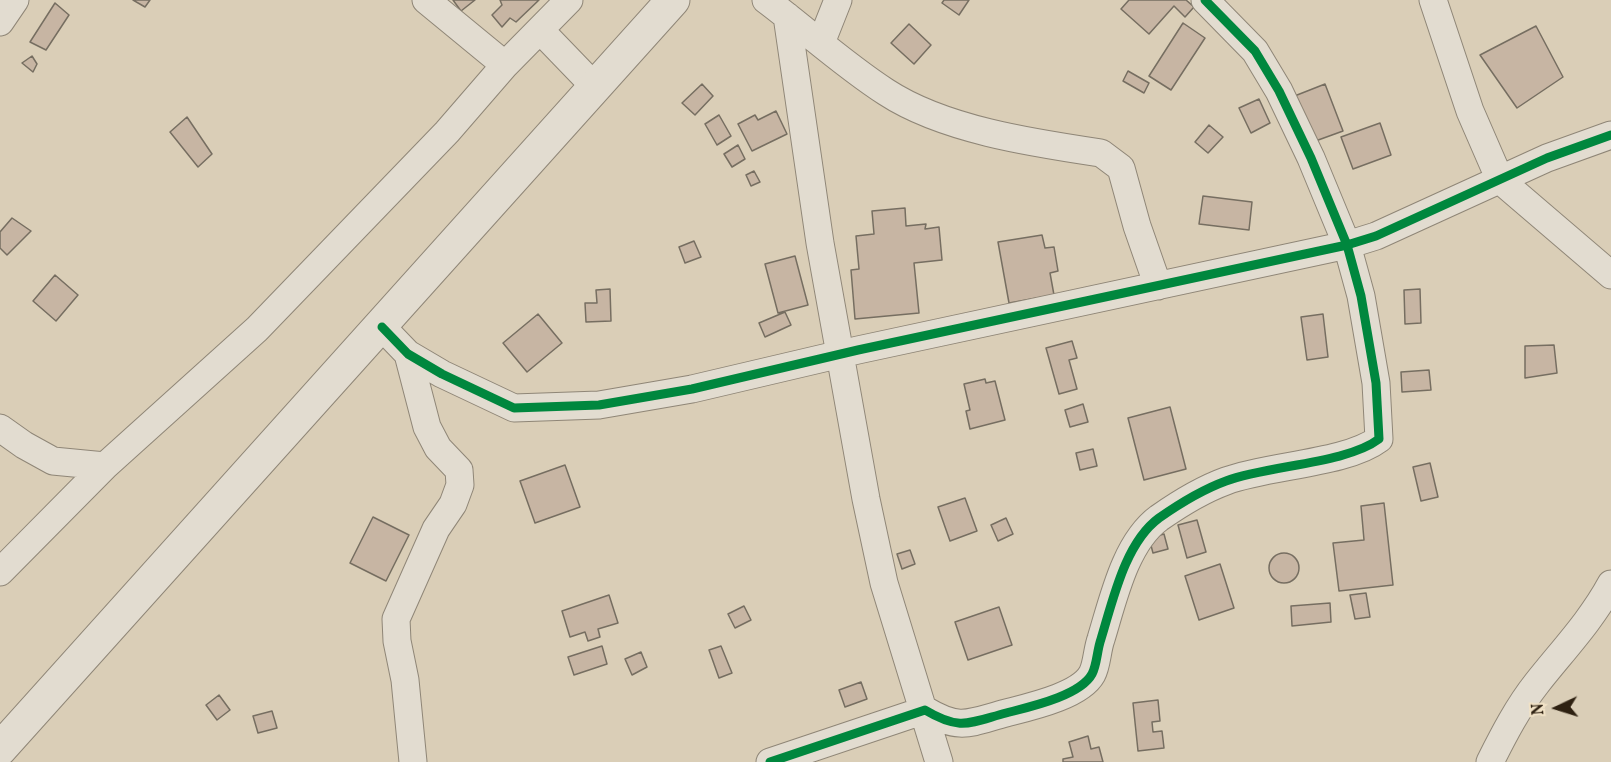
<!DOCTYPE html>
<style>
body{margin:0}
#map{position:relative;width:1611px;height:762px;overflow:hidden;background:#daceb7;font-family:Vollkorn,serif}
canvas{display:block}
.north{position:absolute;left:1527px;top:678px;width:60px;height:60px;-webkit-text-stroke:4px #f1e2c6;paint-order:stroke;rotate:266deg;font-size:16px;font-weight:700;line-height:24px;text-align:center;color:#2e2111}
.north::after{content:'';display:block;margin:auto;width:21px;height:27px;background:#2e2111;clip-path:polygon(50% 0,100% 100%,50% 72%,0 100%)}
</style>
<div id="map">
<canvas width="1611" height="762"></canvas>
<div class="north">N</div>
</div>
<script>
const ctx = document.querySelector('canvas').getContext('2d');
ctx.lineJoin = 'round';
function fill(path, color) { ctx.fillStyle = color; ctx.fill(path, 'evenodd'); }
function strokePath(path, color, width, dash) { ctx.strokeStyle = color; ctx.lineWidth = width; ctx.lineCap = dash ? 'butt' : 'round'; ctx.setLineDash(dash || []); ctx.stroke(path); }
const building = new Path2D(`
 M133 0H150L145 7Z
 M453 0H475L461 11Z
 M500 0H539L516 22 510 18 502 27 492 15 502 5Z
 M944 0H969L959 15 942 3Z
 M1129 0H1186L1194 7 1185 17 1174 6 1149 34 1121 9Z
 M55 3 69 15 46 50 30 42Z
 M1183 23 1205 38 1171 90 1149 76Z
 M909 24 931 45 914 64 891 43Z
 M1536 26 1563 77 1517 108 1480 55Z
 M32 56 37 64 33 72 22 63Z
 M1128 71 1149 83 1144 93 1123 81Z
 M702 84 713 96 695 115 682 103Z
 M1325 84 1343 131 1310 143 1292 97Z
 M1259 99 1270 123 1251 133 1239 108Z
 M776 111 787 134 752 151 738 124 755 115 758 120Z
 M719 115 731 136 717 145 705 124Z
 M187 117 212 154 198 167 170 132Z
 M1380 123 1391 155 1353 169 1341 137Z
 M1209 125 1223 137 1208 153 1195 142Z
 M738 145 745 159 732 167 724 154Z
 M754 171 760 182 751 186 746 175Z
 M1203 196 1252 202 1249 230 1199 224Z
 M905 208 906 226 926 224 925 229 939 227 942 260 914 263 919 313 855 319 851 270 859 269 856 236 874 234 872 211Z
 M12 218 31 231 7 255 0 248V232Z
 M1042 235 1045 248 1054 247 1058 271 1050 273 1054 295 1009 303 998 242Z
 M694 241 701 257 685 263 679 247Z
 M795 256 808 305 778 313 765 264Z
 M55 275 78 295 56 321 33 301Z
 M610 289 611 321 586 322 585 303H597L596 290Z
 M1420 289 1421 323 1405 324 1404 290Z
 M785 312 791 325 765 337 759 323Z
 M538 314 562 343 527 372 503 343Z
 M1323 314 1328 357 1307 360 1301 317Z
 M1072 341 1077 358 1069 360 1077 389 1059 394 1046 348Z
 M1554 345 1557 373 1525 378V346Z
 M1429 370 1431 390 1402 392 1401 372Z
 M985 379 986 383 995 381 1005 420 970 429 966 411 970 410 964 384Z
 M1083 404 1088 422 1070 427 1065 410Z
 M1170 407 1186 469 1144 480 1128 418Z
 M1093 449 1097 466 1080 470 1076 453Z
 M1430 463 1438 497 1421 501 1413 467Z
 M565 465 580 507 535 523 520 481Z
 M965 498 977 531 950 541 938 507Z
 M1384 503 1393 585 1339 591 1333 543 1364 540 1361 506Z
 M373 517 409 535 386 581 350 563Z
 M1006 518 1013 534 998 541 991 525Z
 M1197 520 1206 552 1187 558 1178 525Z
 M1164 534 1168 549 1153 553 1149 538Z
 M910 550 915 564 902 569 897 554Z
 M1269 568a15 15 0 1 1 30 0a15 15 0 1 1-30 0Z
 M1220 564 1234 608 1199 620 1185 576Z
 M1366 593 1370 617 1355 619 1350 595Z
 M609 595 618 623 598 629 600 637 588 641 585 632 570 637 562 611Z
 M1330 603 1331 622 1292 626 1291 606Z
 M744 606 751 620 735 628 728 614Z
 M999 607 1012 645 968 660 955 622Z
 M602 646 607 664 574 675 568 657Z
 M721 646 732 673 719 678 709 650Z
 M641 652 647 667 632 675 625 659Z
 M861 682 867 699 845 707 839 690Z
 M219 695 230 710 217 720 206 705Z
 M1158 700 1160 721 1152 722 1153 732 1162 731 1164 748 1138 751 1133 703Z
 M272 711 277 728 258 733 253 716Z
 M1088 736 1091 749 1099 747 1103 762H1063V759L1073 757 1069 742Z`);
fill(building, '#c7b5a3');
strokePath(building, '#766e61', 1.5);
const minor = new Path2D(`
 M426 0 505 65
 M766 0C806 30 844 65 886 92 944 130 1034 143 1101 153L1121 168 1137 226 1158 286
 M1433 0 1470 111 1500 180 1611 275
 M787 16 820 243 866 499 884 583 939 762
 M0 22 15 0
 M540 30 595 87
 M821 43 838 0
 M382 327 408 354 442 374 514 408 599 405 692 389 858 350 1347 245 1376 236 1547 158 1611 135
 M408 354 427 427 438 448 459 470 460 485 453 504 436 529 396 619 397 641 405 680 413 762
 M0 428 24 445 53 461 105 466
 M0 572 105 466 257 329 447 132 505 65 569 0
 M770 762 925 710C960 731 969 723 1006 713 1029 707 1080 696 1092 674 1097 665 1097 650 1101 639 1113 600 1125 543 1159 518 1179 504 1204 489 1226 481 1268 465 1346 464 1379 439L1376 383 1361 296 1347 245 1311 158 1279 91 1255 51 1205 0
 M1490 762C1504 734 1518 707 1537 683 1563 650 1591 621 1611 584`);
const tertiary = new Path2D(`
 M0 749 673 0`);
strokePath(minor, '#8f8677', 29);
strokePath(tertiary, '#8f8677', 35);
strokePath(minor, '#e2dcd0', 27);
strokePath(tertiary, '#e2dcd0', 33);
strokePath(new Path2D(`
 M382 327 408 354 442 374 514 408 599 405 692 389 858 350 1347 245 1376 236 1547 158 1611 135
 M770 762 925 710C960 731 969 723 1006 713 1029 707 1080 696 1092 674 1097 665 1097 650 1101 639 1113 600 1125 543 1159 518 1179 504 1204 489 1226 481 1268 465 1346 464 1379 439L1376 383 1361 296 1347 245 1311 158 1279 91 1255 51 1205 0`), '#00873e', 9);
</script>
